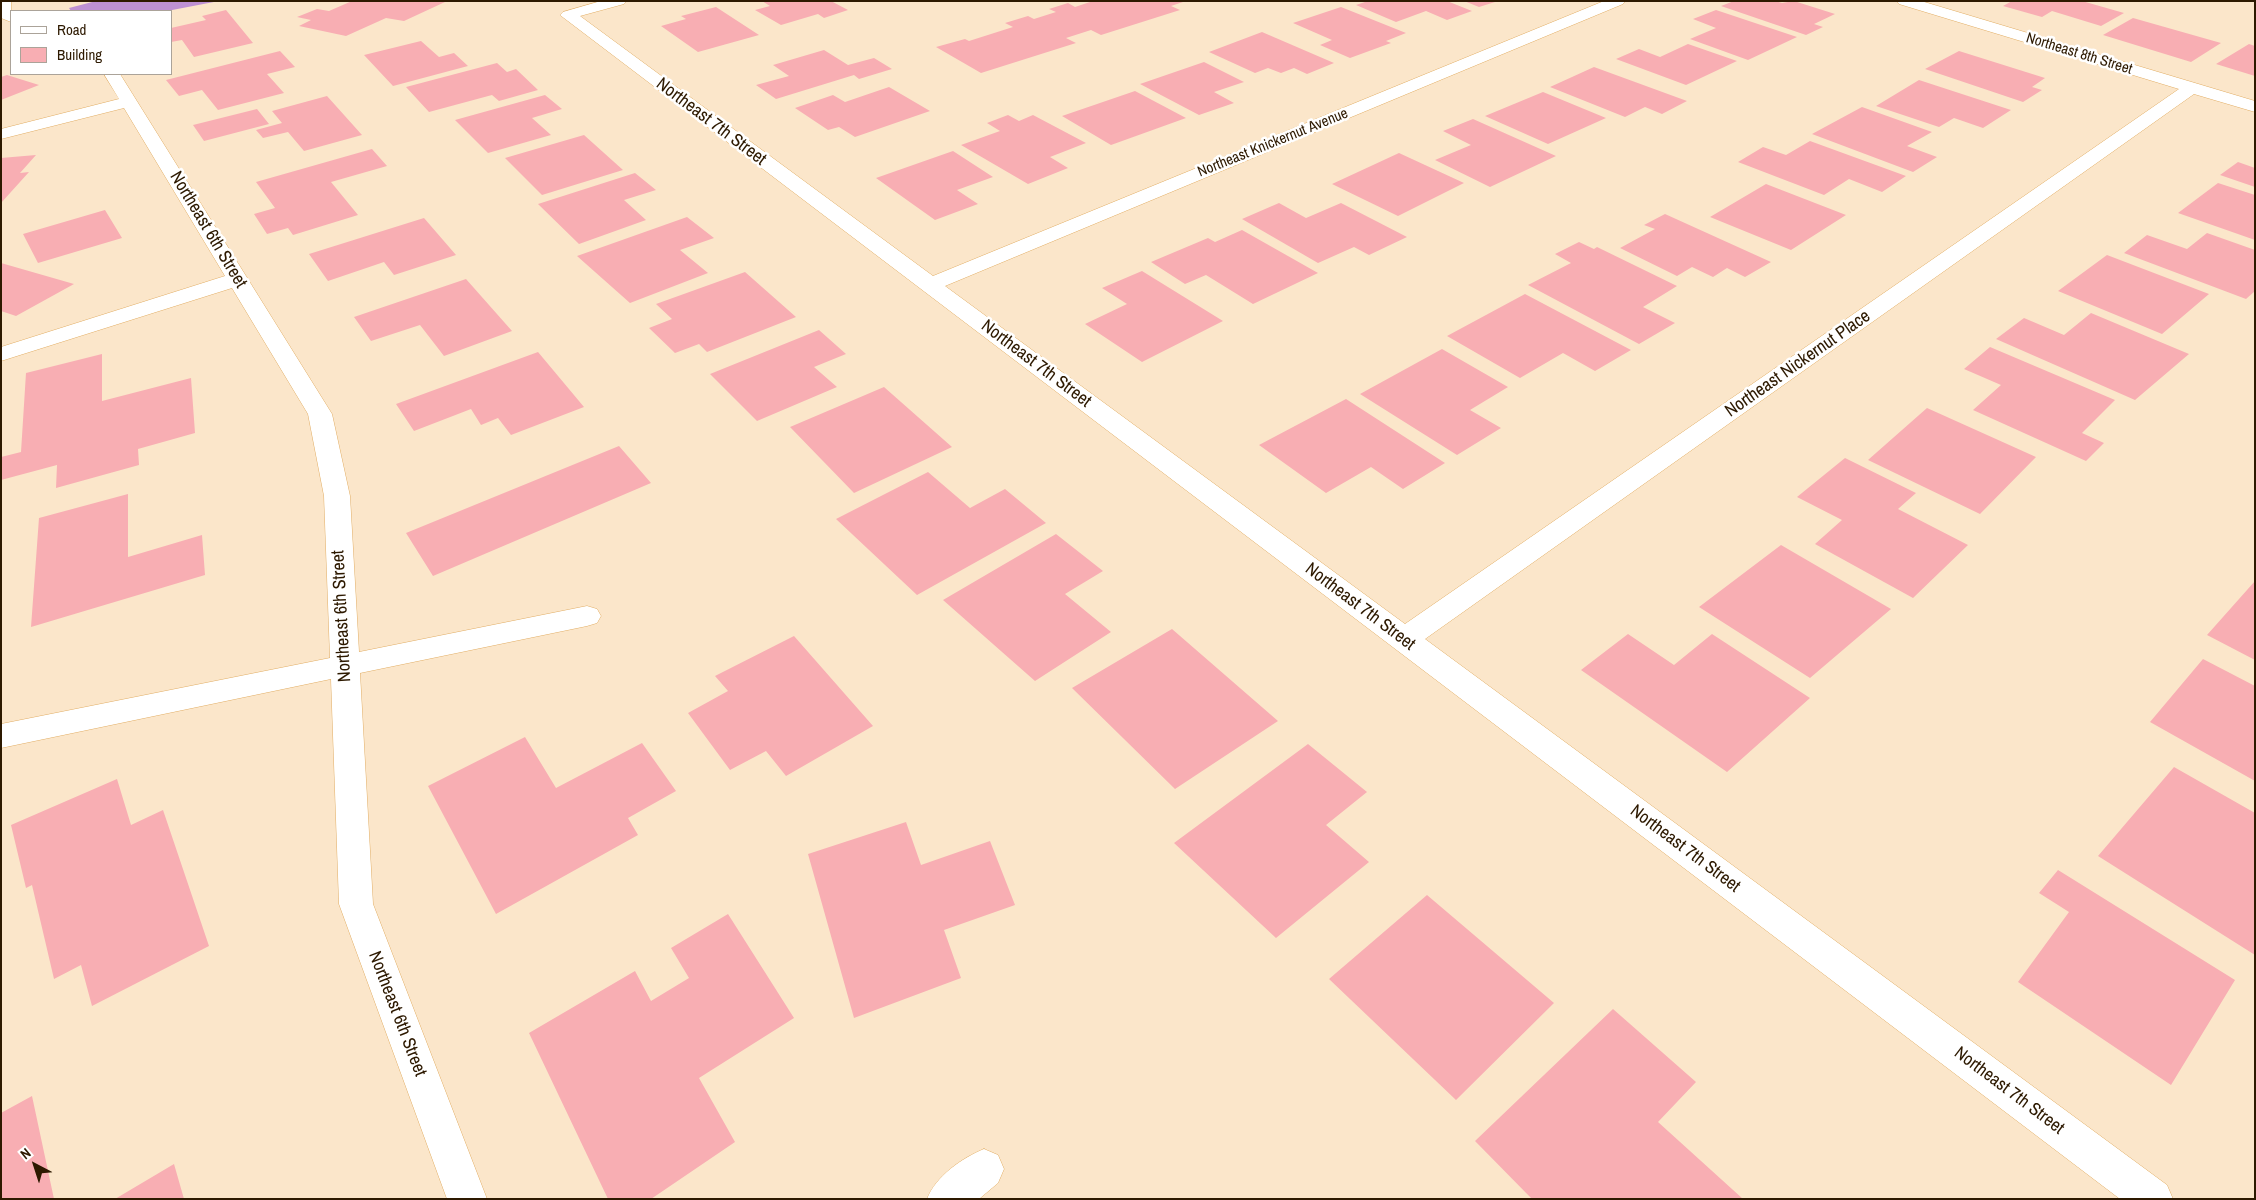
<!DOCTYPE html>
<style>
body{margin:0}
#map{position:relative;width:2256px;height:1200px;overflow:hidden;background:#fbe6ca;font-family:"Archivo Narrow",sans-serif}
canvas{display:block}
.frame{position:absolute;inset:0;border:2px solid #2d1900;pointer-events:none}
.legend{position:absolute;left:10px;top:10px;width:162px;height:65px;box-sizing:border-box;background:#fff;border:1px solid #aba399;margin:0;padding:6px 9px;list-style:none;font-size:15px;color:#2d1900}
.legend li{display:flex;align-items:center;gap:10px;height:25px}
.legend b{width:25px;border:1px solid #aba399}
.north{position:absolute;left:10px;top:1140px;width:50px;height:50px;-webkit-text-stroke:4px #fff;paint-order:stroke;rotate:320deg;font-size:14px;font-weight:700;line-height:20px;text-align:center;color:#2d1900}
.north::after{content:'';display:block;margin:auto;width:18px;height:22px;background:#2d1900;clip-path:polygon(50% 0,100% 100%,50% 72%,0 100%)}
</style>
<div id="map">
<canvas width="2256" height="1200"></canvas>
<div class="frame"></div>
<ul class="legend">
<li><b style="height:6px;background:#fff"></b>Road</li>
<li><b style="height:14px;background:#f8aeb3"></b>Building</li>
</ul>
<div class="north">N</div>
</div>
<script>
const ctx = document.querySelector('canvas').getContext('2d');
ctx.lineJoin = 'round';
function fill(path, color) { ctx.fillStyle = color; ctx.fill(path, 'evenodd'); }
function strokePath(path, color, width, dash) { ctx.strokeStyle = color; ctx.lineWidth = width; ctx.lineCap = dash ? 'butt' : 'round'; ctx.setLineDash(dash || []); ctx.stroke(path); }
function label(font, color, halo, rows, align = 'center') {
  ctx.font = font + ' "Archivo Narrow",sans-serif'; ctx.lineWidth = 5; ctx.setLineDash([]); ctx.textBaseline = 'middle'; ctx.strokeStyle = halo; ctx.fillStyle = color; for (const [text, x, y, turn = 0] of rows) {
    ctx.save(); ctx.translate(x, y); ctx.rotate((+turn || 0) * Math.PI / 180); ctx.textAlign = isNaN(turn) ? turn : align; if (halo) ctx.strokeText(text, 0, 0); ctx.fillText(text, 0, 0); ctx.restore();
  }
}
fill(new Path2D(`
 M96 1H219L167 11H71L69 8Z`), '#be91d3');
fill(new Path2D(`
 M352 1H439L445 2 404 21 386 18 346 36 299 26 311 20 297 17 317 9 329 11Z
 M762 1H831L848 10 824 18 818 14 781 25 755 10 770 6Z
 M1093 1 1183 2 1171 6 1180 10 1101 35 1091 30 1066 38 1076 43 981 73 936 47 965 39 969 41 1013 27 1005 23 1028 16 1034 19 1056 12 1049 9 1068 3 1075 7Z
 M1368 1H1447L1472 11 1447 20 1426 11 1396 22 1356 5Z
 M1464 1H1495V2L1479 7Z
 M1734 1H1775L1782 3 1794 1 1835 14 1814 24 1823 27 1806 35 1721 6Z
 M2012 1H2082L2124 13 2101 26 2052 11 2042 17 2003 6Z
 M716 7 759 35 698 52 661 26 686 19 681 16Z
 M1341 7 1406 33 1386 41 1391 43 1350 58 1320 45 1332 40 1293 23Z
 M226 10 253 43 194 57 182 40 171 42V28L206 20 202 16Z
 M1716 10 1797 37 1748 60 1690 39 1716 28 1693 19Z
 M2133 18 2221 43 2191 62 2103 35Z
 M1262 32 1334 63 1307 74 1294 68 1281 73 1268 68 1255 73 1209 52Z
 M421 41 439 57 454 53 468 66 393 86 364 55Z
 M1688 44 1737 61 1686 85 1616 59 1639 49 1660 57Z
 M2249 44 2255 46V76L2216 64Z
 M824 50 848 65 874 58 892 69 859 79 854 75 776 99 756 85 789 76 773 65Z
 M280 51 295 67 267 74 284 93 218 110 202 90 179 96 166 80Z
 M1959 51 2045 78 2032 87 2042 90 2023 102 1925 69Z
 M1204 62 1244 82 1214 92 1234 103 1199 115 1140 84Z
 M497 63 507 72 516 69 538 90 499 101 492 95 429 112 406 87Z
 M1594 67 1687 101 1662 114 1645 107 1625 117 1550 87Z
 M7 75 39 85 1 100V77Z
 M1919 80 2011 110 1983 128 1954 118 1939 127 1876 106Z
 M889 87 930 111 855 137 839 127 828 130 795 108 833 95 845 102Z
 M1135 91 1186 118 1111 145 1062 116Z
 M1543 92 1606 118 1548 144 1485 116Z
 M545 95 562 109 532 118 551 135 488 153 455 120Z
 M327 96 362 135 304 151 288 132 263 138 256 130 282 123 272 111Z
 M1862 107 1932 132 1907 146 1937 157 1913 172 1812 134Z
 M257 109 269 124 204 141 193 125Z
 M1008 115 1019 121 1033 115 1086 143 1050 157 1068 168 1028 184 961 145 1000 131 987 123Z
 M1473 119 1556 156 1490 187 1435 160 1471 145 1443 131Z
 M584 135 623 170 542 195 505 158Z
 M1810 141 1906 176 1882 192 1849 179 1824 195 1738 162 1763 147 1786 155Z
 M372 149 387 166 331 182 358 215 293 235 288 228 267 234 254 214 275 208 256 182Z
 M953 151 993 177 957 190 978 204 935 220 876 178Z
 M1399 153 1464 183 1398 216 1332 184Z
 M36 155 20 173 29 172 1 203V158Z
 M2238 162 2255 168V187L2220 175Z
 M635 173 656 190 624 200 646 220 579 244 538 204Z
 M2218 183 2255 195V240L2178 213Z
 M1766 184 1846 215 1791 250 1710 217Z
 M1279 203 1306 218 1341 203 1407 237 1369 255 1354 247 1318 263 1242 219Z
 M105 210 122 238 38 263 23 234Z
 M1665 214 1771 262 1745 277 1727 268 1713 277 1692 267 1677 276 1620 248 1655 229 1644 225Z
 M687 217 714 238 680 250 708 273 630 303 577 256Z
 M424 218 456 255 394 275 384 262 328 281 309 254Z
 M1242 230 1318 273 1253 304 1206 275 1185 284 1151 262 1208 238 1215 242Z
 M2207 233 2255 250V291L2246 299 2124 253 2147 235 2187 249Z
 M1579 242 1594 249 1597 247 1677 286 1643 307 1675 323 1639 344 1528 285 1571 263 1555 254Z
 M2107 255 2209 294 2162 334 2058 291Z
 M1 263 74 284 16 316 1 311Z
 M1142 271 1223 321 1142 362 1085 324 1127 304 1102 288Z
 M745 272 796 317 707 352 699 344 675 353 649 328 672 319 656 304Z
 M466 279 512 331 444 356 420 325 371 341 354 317Z
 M1525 294 1631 350 1595 371 1563 353 1520 378 1447 336Z
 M2091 313 2189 354 2135 400 1996 339 2024 318 2064 335Z
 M819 330 846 354 814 367 837 387 757 421 710 374Z
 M1990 347 2115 400 2082 433 2104 443 2086 461 1973 410 2001 385 1964 369Z
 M1442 349 1508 387 1470 410 1501 428 1457 455 1360 394Z
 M538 352 584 407 511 435 498 418 481 425 471 409 414 431 396 404Z
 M102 354V401L191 378 195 433 138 449 139 465 56 488 57 465 1 480V457L21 452 26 373Z
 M884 387 952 447 854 493 790 427Z
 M1346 399 1445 463 1403 489 1371 467 1326 493 1259 445Z
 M1927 408 2036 457 1980 514 1868 460Z
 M619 446 651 483 433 576 406 533Z
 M1845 458 1916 493 1898 509 1968 545 1913 598 1815 544 1842 520 1797 497Z
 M928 472 970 508 1005 489 1046 523 917 595 836 519Z
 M128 494V557L202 535 205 575 31 627 39 518Z
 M1056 534 1103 571 1065 594 1111 632 1035 681 943 600Z
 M1781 545 1891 609 1810 678 1699 607Z
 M2255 581V660L2207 635Z
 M1172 629 1278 721 1175 789 1072 688Z
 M1628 634 1674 665 1712 634 1810 698 1727 772 1581 670Z
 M794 636 873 726 786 776 766 751 730 770 688 713 728 691 715 676Z
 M2203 659 2255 686V781L2150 722Z
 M525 737 556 788 642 743 676 791 628 818 638 835 496 914 428 786Z
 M1308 744 1367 792 1326 825 1369 862 1276 938 1174 843Z
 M2174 767 2255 813V955L2098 856Z
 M117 779 131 825 163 810 209 946 92 1006 81 965 54 979 32 885 26 888 11 825Z
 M906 822 921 865 990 841 1015 905 944 930 961 978 854 1018 808 854Z
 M2058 870 2235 980 2171 1085 2018 982 2069 912 2039 893Z
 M1427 895 1554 1003 1456 1100 1329 979Z
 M728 914 794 1018 699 1078 735 1142 651 1199H608L529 1033 635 971 651 1001 689 978 671 948Z
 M1613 1009 1696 1082 1658 1122 1743 1199H1532L1475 1141Z
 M32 1096 54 1199H1V1113Z
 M174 1164 184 1199H115Z`), '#f8aeb3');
const street = new Path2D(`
 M1 1H11V22L1 18Z
 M601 1H626L624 4 580 16 933 276 1604 1H1625L1623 4 945 286 1405 624 2179 89 1899 4 1897 1H1921L2255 101V112L2194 94 1425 639 2167 1185 2173 1199H2120L560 15 563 12Z
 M104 74H120L332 414 350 496 359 652 587 606 597 609 601 616 597 623 587 626 360 673 373 904 487 1199H447L339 904 331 679 1 748V724L330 658 324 496 308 414 232 288 1 361V347L225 276 124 108 1 139V129L119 99Z
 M984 1149 998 1155 1004 1169 998 1183 979 1199H927C936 1176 962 1158 984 1149Z`);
strokePath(street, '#e1ad64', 1);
fill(street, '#fff');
label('15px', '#2d1900', '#fff', [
 ["Northeast 8th Street",2079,54,17],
 ["Northeast Knickernut Avenue",1273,143,-22]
]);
label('18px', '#2d1900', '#fff', [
 ["Northeast 7th Street",711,122,37],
 ["Northeast 6th Street",208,230,59],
 ["Northeast 7th Street",1036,364,37],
 ["Northeast Nickernut Place",1798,364,-35],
 ["Northeast 7th Street",1360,607,37],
 ["Northeast 6th Street",342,616,-93],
 ["Northeast 7th Street",1685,849,37],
 ["Northeast 6th Street",397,1014,69],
 ["Northeast 7th Street",2009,1091,37]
]);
</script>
